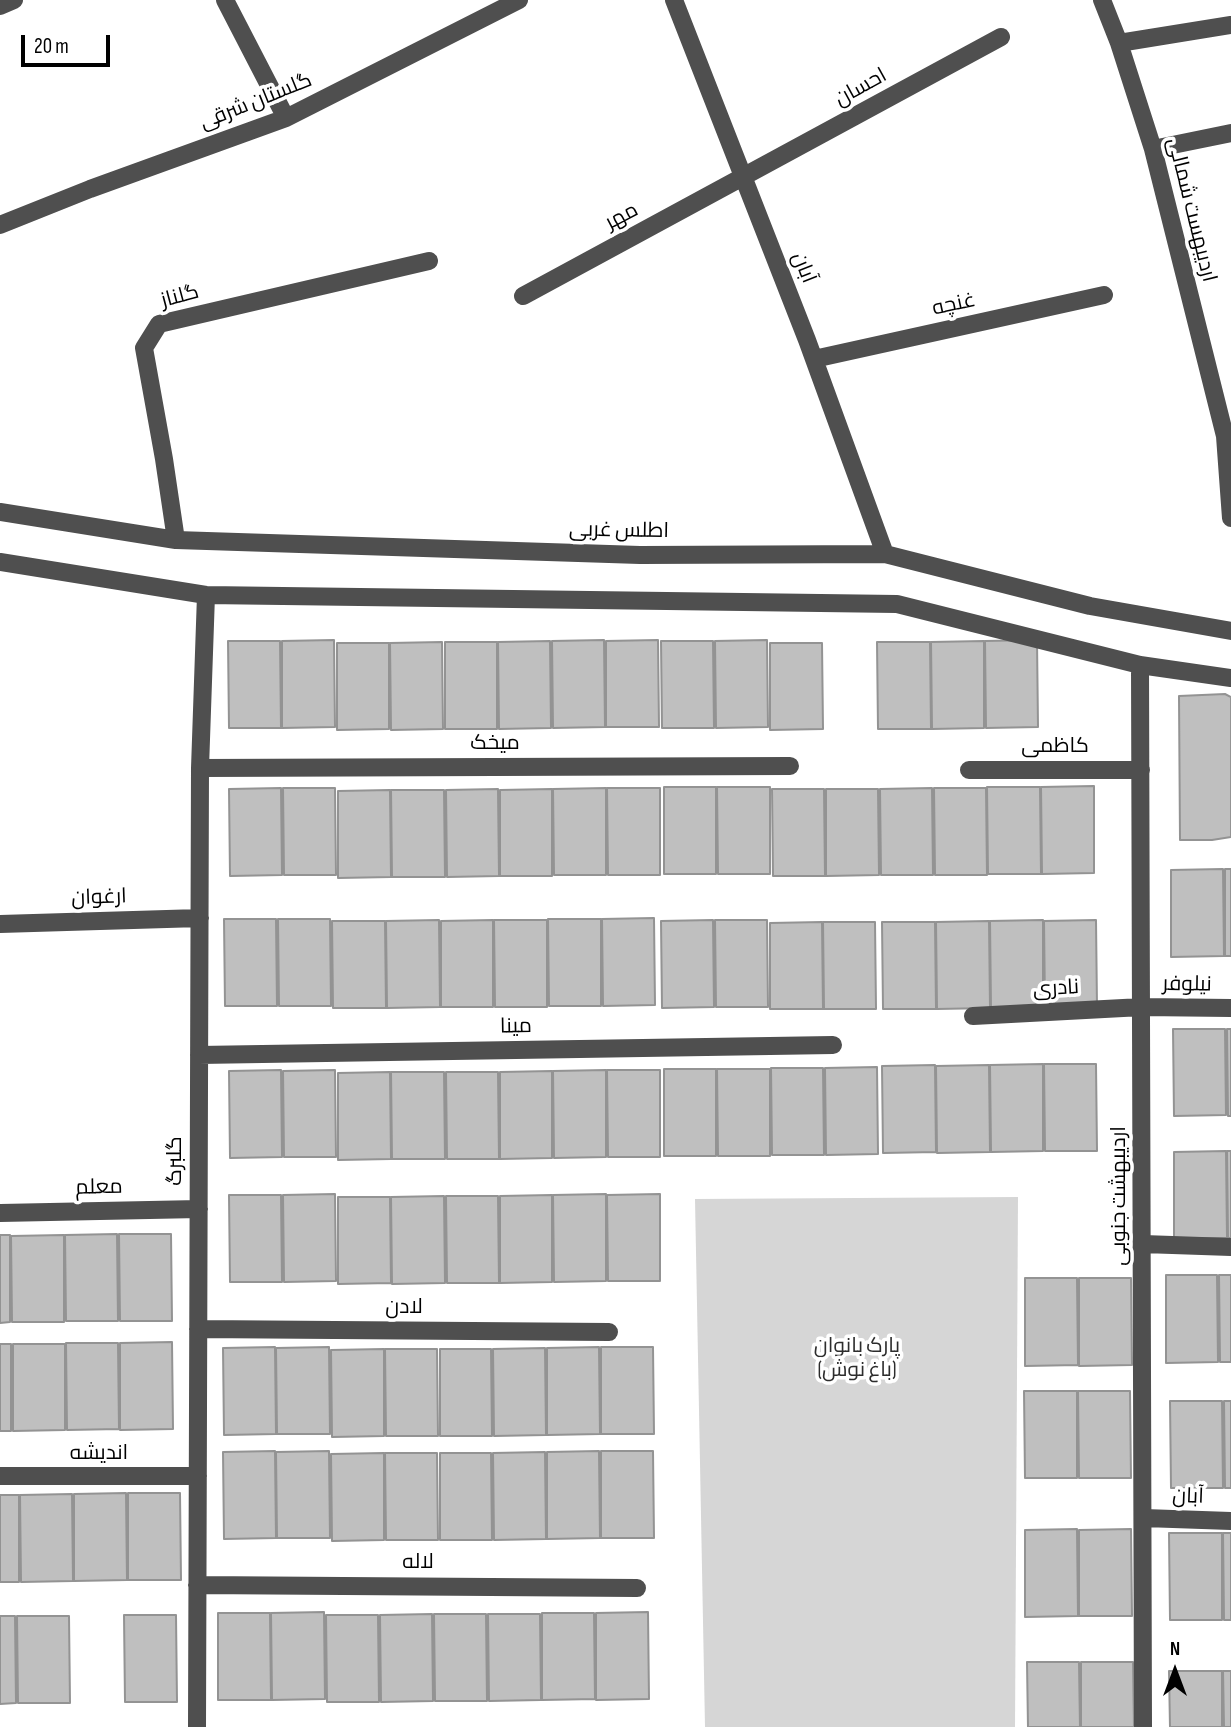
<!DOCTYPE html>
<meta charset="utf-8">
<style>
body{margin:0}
#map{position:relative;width:1231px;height:1727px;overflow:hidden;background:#fff;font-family:"Sofia Sans Condensed",sans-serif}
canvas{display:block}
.north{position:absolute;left:1140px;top:1636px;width:70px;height:70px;-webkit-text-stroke:5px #fff;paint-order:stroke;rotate:0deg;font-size:19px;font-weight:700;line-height:28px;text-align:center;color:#000}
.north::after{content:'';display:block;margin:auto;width:24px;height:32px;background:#000;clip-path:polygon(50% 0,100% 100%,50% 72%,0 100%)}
.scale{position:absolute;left:21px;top:35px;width:89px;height:32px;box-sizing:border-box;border:4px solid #000;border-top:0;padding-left:9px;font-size:21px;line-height:24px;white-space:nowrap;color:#000;-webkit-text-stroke:5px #fff;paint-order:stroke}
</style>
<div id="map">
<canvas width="1231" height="1727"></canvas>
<div class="north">N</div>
<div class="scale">20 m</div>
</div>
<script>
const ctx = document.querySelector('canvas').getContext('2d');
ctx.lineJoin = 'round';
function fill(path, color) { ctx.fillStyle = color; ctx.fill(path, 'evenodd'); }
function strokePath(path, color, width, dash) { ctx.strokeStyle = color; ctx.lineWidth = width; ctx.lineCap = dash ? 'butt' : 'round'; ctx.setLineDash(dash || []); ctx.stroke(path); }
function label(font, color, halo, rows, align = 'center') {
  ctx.font = font + ' "Sofia Sans Condensed",Cairo,sans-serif'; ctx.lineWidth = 7; ctx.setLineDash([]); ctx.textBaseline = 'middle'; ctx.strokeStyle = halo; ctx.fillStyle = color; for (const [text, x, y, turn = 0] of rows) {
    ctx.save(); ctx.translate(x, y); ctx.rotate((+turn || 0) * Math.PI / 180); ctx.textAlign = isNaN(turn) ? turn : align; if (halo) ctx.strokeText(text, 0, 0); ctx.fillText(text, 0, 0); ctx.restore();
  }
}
fill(new Path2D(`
 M1018 1197 1015 1727H705L695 1199Z`), '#d6d6d6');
const building = new Path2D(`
 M334 640 335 727 282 728V641Z
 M604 640 605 727 553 728 552 641Z
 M658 640 659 727H606V641Z
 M767 640 768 727 716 728 715 641Z
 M1037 640 1038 727 986 728 985 641Z
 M228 641H280L281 728H229Z
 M550 641 551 728 499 729 498 642Z
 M661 641H713L714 728H662Z
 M984 641V728L932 729 931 642Z
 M442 642 443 729 391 730 390 643Z
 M445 642H497V729H445Z
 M877 642H930L931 729H878Z
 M337 643H389V729L337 730Z
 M770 643H822L823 729 770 730Z
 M1225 694 1231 697V837L1212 840H1180L1179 696Z
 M1094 786V873L1042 874 1041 787Z
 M664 787H716V874H664Z
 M717 787H770V874H718Z
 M987 787H1040L1041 874H988Z
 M281 788 282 875 230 876 229 789Z
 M283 788H335L336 875H284Z
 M606 788V875H554L553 789Z
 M607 788H660V875H608Z
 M932 788 933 875H881L880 789Z
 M934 788H986L987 875H935Z
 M498 789 499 876 447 877 446 790Z
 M552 789V876H500V790Z
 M772 789H824L825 876H773Z
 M826 789H878L879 875 826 876Z
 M390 790 391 877 338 878V791Z
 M391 790H444L445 877H392Z
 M1223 869 1224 956 1171 957V870Z
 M1225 869H1231V956H1225Z
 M654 918 655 1005 603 1006 602 919Z
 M224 919H276L277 1006H225Z
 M278 919H330L331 1006H279Z
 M548 919H601V1006H549Z
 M439 920 440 1007 387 1008 386 921Z
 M493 920V1007H441V921Z
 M494 920H547V1007H495Z
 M713 920 714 1007 662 1008 661 921Z
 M715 920H767L768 1007H716Z
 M1043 920V1007L991 1008 990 921Z
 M1096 920 1097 1007H1045L1044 921Z
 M332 921H385L386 1008H333Z
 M989 921 990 1008 937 1009 936 922Z
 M822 922 823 1009H770V923Z
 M823 922H875L876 1009H824Z
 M882 922H935L936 1009H883Z
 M1173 1029H1225L1226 1115 1174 1116Z
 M1227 1029H1231V1116H1228Z
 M1043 1064V1151L991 1152 990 1065Z
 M1044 1064H1096L1097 1151H1045Z
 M935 1065 936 1152 883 1153 882 1066Z
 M989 1065 990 1152 937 1153 936 1066Z
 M877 1067 878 1154 826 1155 825 1068Z
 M771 1068H823L824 1155H772Z
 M664 1069H716V1156H664Z
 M717 1069H770V1156H718Z
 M281 1070 282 1157 230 1158 229 1071Z
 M335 1070 336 1157H284L283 1071Z
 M606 1070V1157L554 1158 553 1071Z
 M607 1070H660V1157H608Z
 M552 1071V1158L500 1159V1072Z
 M390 1072 391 1159 338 1160V1073Z
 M391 1072H444L445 1159H392Z
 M446 1072H498L499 1159H447Z
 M1226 1151 1227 1238H1174V1152Z
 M1227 1151H1231V1238H1228Z
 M335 1194 336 1281 284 1282 283 1195Z
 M606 1194V1281L554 1282 553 1195Z
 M660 1194V1281H608L607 1195Z
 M229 1195H281L282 1282H230Z
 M552 1195V1282L500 1283V1196Z
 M444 1196 445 1283 392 1284 391 1197Z
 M446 1196H498L499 1283H447Z
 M338 1197H390L391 1283 338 1284Z
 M117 1234 118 1321H66L65 1235Z
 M119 1234H171L172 1321H120Z
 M0 1235H10V1322L0 1323Z
 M64 1235V1322H12L11 1236Z
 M1166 1275H1217L1218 1362 1166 1363Z
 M1219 1275H1231V1362H1220Z
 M1025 1278H1077L1078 1365 1025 1366Z
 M1079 1278H1131L1132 1365 1079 1366Z
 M172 1342 173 1429 120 1430V1343Z
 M66 1343H118L119 1429 67 1430Z
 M0 1344H11V1431H0Z
 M13 1344H65V1430L13 1431Z
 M275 1347 276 1434 224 1435 223 1348Z
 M329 1347 330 1434H277L276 1348Z
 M599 1347 600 1434 547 1435V1348Z
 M601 1347H653L654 1434H601Z
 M545 1348 546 1435 494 1436 493 1349Z
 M384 1349V1436L332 1437 331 1350Z
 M385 1349H437L438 1436H386Z
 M440 1349H491L492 1436H440Z
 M1024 1391H1077V1478H1025Z
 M1078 1391H1130L1131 1478H1079Z
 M1170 1401H1222L1223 1488H1171Z
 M1224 1401H1231V1488H1225Z
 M275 1451 276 1538 224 1539 223 1452Z
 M329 1451 330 1538H277L276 1452Z
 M599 1451 600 1538 547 1539V1452Z
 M601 1451H653L654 1538H601Z
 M545 1452 546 1539 494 1540 493 1453Z
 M384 1453V1540L332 1541 331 1454Z
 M385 1453H437L438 1540H386Z
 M440 1453H491L492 1540H440Z
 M126 1493 127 1580 74 1581V1494Z
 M128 1493H180L181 1580H128Z
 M72 1494 73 1581 21 1582 20 1495Z
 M0 1495H19V1582H0Z
 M1077 1529 1078 1616 1025 1617V1530Z
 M1131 1529 1132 1616H1079V1530Z
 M1169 1533H1222V1620H1170Z
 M1223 1533H1231V1620H1224Z
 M324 1612 325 1699 272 1700 271 1613Z
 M648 1612 649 1699 596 1700V1613Z
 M218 1613H270L271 1700H218Z
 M542 1613H594L595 1699 542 1700Z
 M432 1614 433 1701 381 1702 380 1615Z
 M434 1614H486L487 1701H435Z
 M488 1614H540L541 1700 489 1701Z
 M124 1615H176L177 1702H125Z
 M326 1615H378L379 1702H327Z
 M0 1616H15L16 1703 0 1704Z
 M17 1616H69L70 1703H18Z
 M1027 1662H1079L1080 1727H1028Z
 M1081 1662H1133L1134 1727H1081Z
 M1169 1671H1222V1727H1170Z
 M1223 1671H1231V1727H1224Z`);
fill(building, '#bfbfbf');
strokePath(building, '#939393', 2);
strokePath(new Path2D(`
 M225 0 286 118
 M674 0 807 340 885 554
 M1102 0 1119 43 1153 149 1225 436 1231 518
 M0 6 14 0
 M1119 43 1231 25
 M1153 149 1231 133
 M0 225 90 189 286 118 519 0
 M523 296 1001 37
 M814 359 1104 295
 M0 512 176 540 640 555 885 554 1090 606 1231 631
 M176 540 164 459 144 348 159 324 429 261
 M0 562 206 595 897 604 1140 665 1231 678
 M1140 665 1143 1727
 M200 768 790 766
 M969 770H1141
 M0 924 200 918
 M973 1016 1142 1007 1231 1008
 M199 1055 833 1045
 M0 1213 199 1209
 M1143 1244 1231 1247
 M198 1329 609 1332
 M0 1476H198
 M1144 1518 1231 1521
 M197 1585 637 1588
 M197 1727 200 768 206 595`), '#4f4f4f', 18);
label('21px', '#000', '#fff', [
 ["احسان",861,88,-29],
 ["گلستان شرقی",256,102,-22],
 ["اردیبهست شمالی",1191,210,76],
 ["مهر",622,217,-28],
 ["آبان",803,268,68],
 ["گلناز",180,297,-15],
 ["غنچه",954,305,-12],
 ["اطلس غربی",619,531,1],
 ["میخک",495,744],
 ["کاظمی",1055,747],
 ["ارغوان",99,898,-2],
 ["نیلوفر",1187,985,1],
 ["نادری",1056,989,-3],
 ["مینا",516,1027,-1],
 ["گلبرگ",176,1161,-90],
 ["معلم",99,1188,-1],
 ["اردیبهشت جنوبی",1120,1196,-90],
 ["لادن",404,1308],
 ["اندیشه",99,1454],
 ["آبان",1188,1497,2],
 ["لاله",418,1563]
]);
label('21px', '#2d2d2d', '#fff', [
 ["پارک بانوان",857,1347],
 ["(باغ نوش)",857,1371]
]);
</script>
